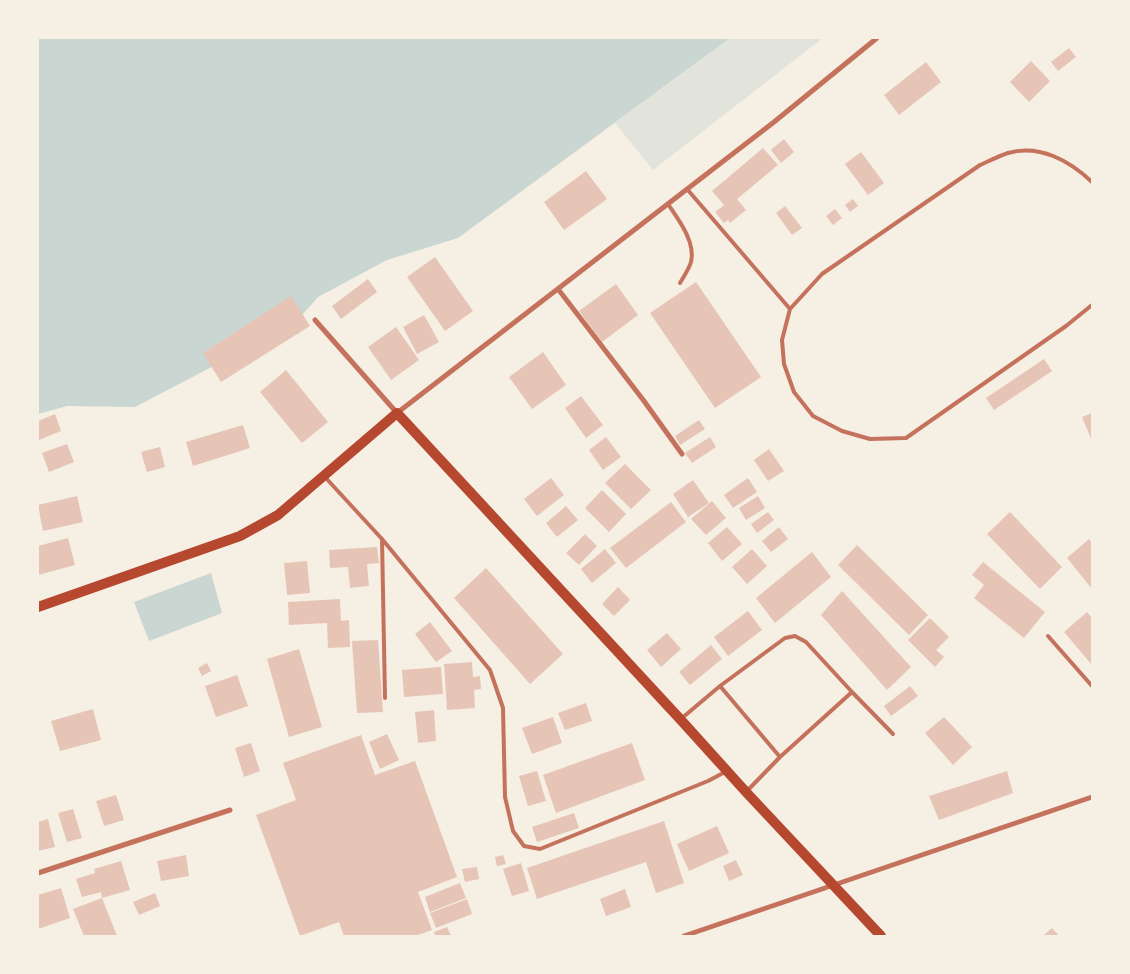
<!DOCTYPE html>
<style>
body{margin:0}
#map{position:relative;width:1130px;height:974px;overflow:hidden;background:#f6efe4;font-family:"Work Sans",sans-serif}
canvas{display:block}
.frame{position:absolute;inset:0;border:39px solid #f6efe4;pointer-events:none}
</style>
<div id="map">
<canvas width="1130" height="974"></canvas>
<div class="frame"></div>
</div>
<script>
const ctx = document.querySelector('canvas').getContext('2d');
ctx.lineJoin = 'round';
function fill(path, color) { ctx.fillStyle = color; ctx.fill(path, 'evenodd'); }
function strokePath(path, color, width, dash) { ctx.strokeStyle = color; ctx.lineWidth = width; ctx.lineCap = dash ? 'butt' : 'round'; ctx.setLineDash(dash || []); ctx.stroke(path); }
fill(new Path2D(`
 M730 38H823L653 170 615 123Z`), '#e2e4dc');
fill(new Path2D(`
 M38 38H730L458 238 387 260 318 297 287 332 248 348 135 407 67 406 38 414Z
 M211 573 222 613 149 641 134 602Z`), '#c9d6d2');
fill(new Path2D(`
 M1069 48 1076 57 1058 71 1051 62Z
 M1031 61 1050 81 1029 102 1010 82Z
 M926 62 941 82 899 115 884 95Z
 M784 139 794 152 781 163 771 150Z
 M763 148 778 165 737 199 746 210 730 223 728 220 724 223 715 212 724 205 712 191Z
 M861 152 884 183 868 195 845 164Z
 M586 171 607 199 564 230 544 202Z
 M853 199 858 206 850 212 845 205Z
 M785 206 802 228 792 235 776 213Z
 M835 209 842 218 833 225 826 216Z
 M435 257 473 311 445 331 407 277Z
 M368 279 377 292 341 319 332 306Z
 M696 282 761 377 715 408 650 313Z
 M616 284 638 315 602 342 579 311Z
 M291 296 310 326 221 382 203 353Z
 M424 315 439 342 417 354 403 327Z
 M396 327 419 360 391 380 368 347Z
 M543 352 566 385 532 409 509 377Z
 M1044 359 1052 371 994 410 986 398Z
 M286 370 328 422 302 443 260 392Z
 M581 396 603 425 586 438 565 408Z
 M1092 413V441L1082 417Z
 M55 414 61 431 39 440 38 421Z
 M699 420 705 429 680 445 675 436Z
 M243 425 250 448 193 466 186 442Z
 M606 437 621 457 603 470 589 450Z
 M710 437 716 447 692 463 685 453Z
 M67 444 74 462 49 472 42 453Z
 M160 447 165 467 147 472 141 452Z
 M769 449 784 471 768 481 754 460Z
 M625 464 651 490 631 509 605 483Z
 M551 478 564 495 537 516 524 499Z
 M748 478 757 492 733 508 724 495Z
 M693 480 709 503 688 517 673 494Z
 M602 490 626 514 609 532 585 508Z
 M77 496 83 522 43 531 38 505Z
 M758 496 765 508 746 520 739 508Z
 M712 501 726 518 706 535 691 519Z
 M671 502 686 522 626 568 610 548Z
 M566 506 578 520 557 537 546 523Z
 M768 512 774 520 757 533 751 524Z
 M1010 512 1062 567 1040 589 987 534Z
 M727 527 742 544 722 561 708 543Z
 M779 527 788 539 771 552 762 541Z
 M585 534 597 546 579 565 566 553Z
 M68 538 75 565 38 575V546Z
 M1089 539 1092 543V589L1067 558Z
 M857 545 928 615 909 635 838 565Z
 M377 547 379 563 367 564 369 586 350 588 348 567 330 568 329 550Z
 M605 549 616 563 592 583 581 569Z
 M752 549 767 566 747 584 732 567Z
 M812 552 831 577 775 623 756 598Z
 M307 561 310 593 287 595 284 563Z
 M983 562 1045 612 1024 638 974 598 984 585 972 575Z
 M486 568 563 654 530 684 454 598Z
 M618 587 630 600 614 616 602 604Z
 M842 591 911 667 887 690 821 615Z
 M340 599 341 621 349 620 350 647 328 648 327 623 289 625 288 602Z
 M748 611 762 630 728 656 714 637Z
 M1087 612 1092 618V665L1064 632Z
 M930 618 949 637 936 650 944 657 935 667 908 640Z
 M430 622 452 651 436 662 415 634Z
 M667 633 681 649 661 667 647 650Z
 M378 640 383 712 357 713 352 641Z
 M711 645 722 659 690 685 679 672Z
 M299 649 322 727 289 737 267 659Z
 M472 662 473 677 480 676 481 689 474 690 475 708 447 710 444 664Z
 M207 663 211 671 202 676 198 668Z
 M441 667 443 694 404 697 402 670Z
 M237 675 248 706 216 717 205 686Z
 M910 686 918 696 891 716 884 706Z
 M586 703 592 721 565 730 558 713Z
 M93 709 101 740 60 751 51 721Z
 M434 710 436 741 418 743 415 712Z
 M553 717 562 743 532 754 522 728Z
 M944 717 972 747 953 765 925 733Z
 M387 734 399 760 380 769 369 742Z
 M361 735 375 775 415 761 457 877 418 892 432 930 415 936H344L339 922 300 936 256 815 296 800 283 763Z
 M251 743 260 771 244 777 235 748Z
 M632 743 645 780 556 813 543 775Z
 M537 771 546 801 528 806 519 776Z
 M1007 771 1013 793 939 820 929 796Z
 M116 795 124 820 104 826 96 801Z
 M73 809 82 838 67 842 58 813Z
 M574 813 579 828 537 842 532 827Z
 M48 819 55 847 38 851V822Z
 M664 821 684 883 656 893 646 862 537 899 527 868Z
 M717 826 729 853 689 871 677 844Z
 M186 855 189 876 161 881 157 861Z
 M503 855 506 864 497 866 495 857Z
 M736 860 743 875 729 881 723 866Z
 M121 861 130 890 102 898 101 892 82 897 76 879 95 873 94 869Z
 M521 863 529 891 512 896 503 869Z
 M477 867 479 879 465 882 462 869Z
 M460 883 466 898 430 912 425 897Z
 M61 888 70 918 38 929V895Z
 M625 889 631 907 606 916 600 899Z
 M155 893 160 906 139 915 133 902Z
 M102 898 117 936H84L73 909Z
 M467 899 472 914 436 928 430 913Z
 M447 927 451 936H436L434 932Z
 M1052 928 1059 936H1043Z`), '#e6c5b7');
strokePath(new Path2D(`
 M1092 182C1070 161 1040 144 1008 153 999 156 989 161 980 165L822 274 790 309 782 340 784 364 794 392 813 416 842 431 870 439 906 438 1066 326 1092 305
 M687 189 790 309
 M668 204C678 219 696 242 691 262 689 269 684 276 680 283
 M324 476 382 539 490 670 503 708 505 797 513 831 524 846 540 849 708 781 725 772
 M382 539 385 698
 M1048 636 1092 686
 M720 686 780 757
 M852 692 893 734
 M682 718 720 686 785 638 795 636 806 642 852 692 780 757 747 791`), '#c5725c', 4);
strokePath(new Path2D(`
 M558 289 644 401 682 454
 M315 320 397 413 774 122 877 38
 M38 873 230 810
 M684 936 1092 797`), '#c5725c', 5);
strokePath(new Path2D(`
 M38 607 240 536 278 515 397 413 680 719 746 792 881 936`), '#b5482f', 10);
</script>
